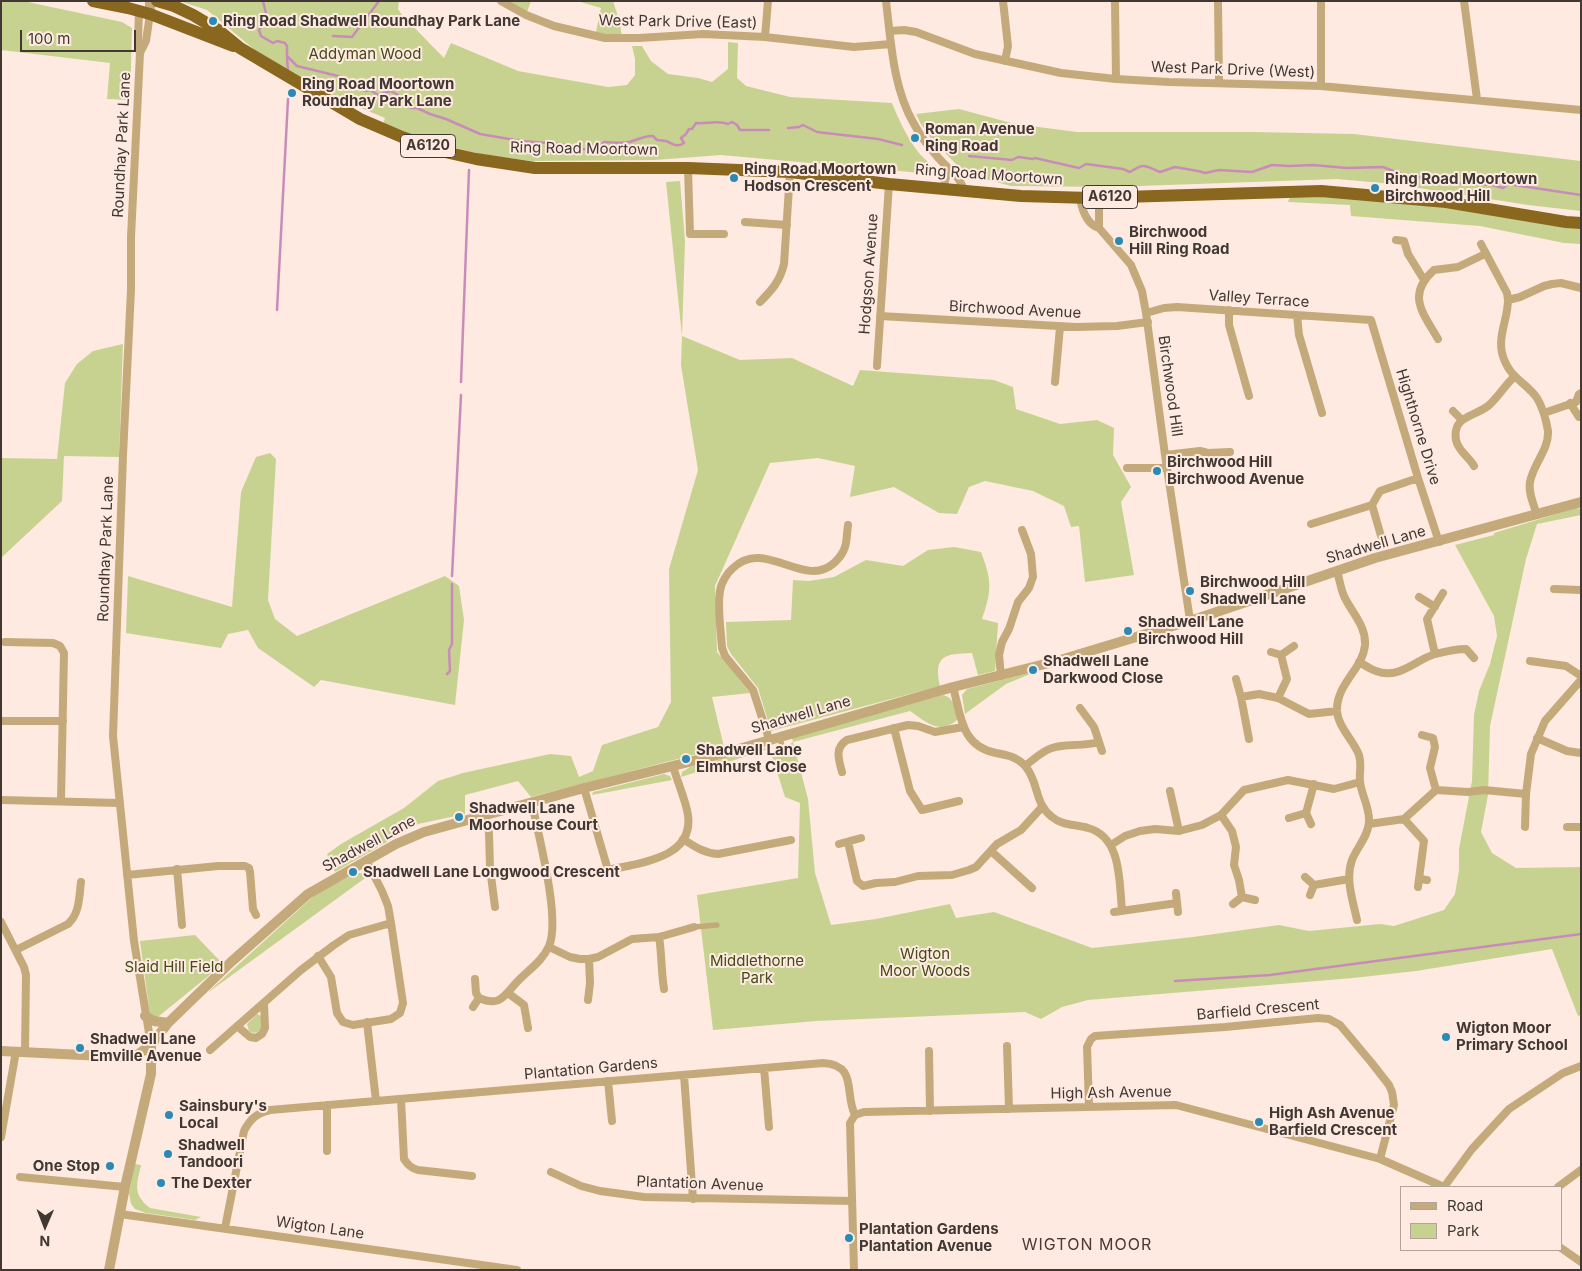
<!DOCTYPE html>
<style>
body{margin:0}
#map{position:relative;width:1582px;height:1271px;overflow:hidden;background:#feeae1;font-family:Inter,sans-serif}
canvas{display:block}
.frame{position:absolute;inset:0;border:2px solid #413833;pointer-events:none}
.legend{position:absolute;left:1400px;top:1186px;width:162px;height:65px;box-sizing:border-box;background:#feeae1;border:1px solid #b2a39b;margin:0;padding:6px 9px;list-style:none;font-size:15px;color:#413833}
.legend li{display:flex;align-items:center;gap:10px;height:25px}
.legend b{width:25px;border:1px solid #b2a39b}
.north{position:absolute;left:20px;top:1201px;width:50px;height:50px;-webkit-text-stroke:4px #feeae1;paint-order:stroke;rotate:181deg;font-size:14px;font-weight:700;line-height:20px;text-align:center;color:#413833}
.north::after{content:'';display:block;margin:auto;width:18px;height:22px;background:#413833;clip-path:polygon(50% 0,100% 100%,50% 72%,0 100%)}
.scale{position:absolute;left:20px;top:30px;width:116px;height:22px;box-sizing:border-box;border:2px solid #413833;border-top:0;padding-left:6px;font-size:15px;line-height:18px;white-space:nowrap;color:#413833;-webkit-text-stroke:4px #feeae1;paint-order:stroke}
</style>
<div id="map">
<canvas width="1582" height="1271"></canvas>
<div class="frame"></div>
<ul class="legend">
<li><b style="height:6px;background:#c4aa7b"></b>Road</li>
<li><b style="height:14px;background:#c7d290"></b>Park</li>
</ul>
<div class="north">N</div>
<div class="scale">100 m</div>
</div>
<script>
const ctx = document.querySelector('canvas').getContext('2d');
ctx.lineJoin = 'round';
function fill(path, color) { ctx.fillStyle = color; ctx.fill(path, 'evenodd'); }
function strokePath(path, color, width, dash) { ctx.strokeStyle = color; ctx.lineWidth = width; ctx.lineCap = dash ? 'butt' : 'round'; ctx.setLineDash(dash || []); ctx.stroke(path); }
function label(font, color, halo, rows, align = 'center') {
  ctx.font = font + ' Inter,sans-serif'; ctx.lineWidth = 4; ctx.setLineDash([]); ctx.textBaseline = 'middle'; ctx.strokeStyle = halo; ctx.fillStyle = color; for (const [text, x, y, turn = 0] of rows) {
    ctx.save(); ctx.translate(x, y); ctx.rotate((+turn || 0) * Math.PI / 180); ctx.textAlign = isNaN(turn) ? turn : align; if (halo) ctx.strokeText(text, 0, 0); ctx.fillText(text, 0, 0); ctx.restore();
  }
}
fill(new Path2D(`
 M1 1H23L122 22 132 28 130 100 107 99 110 63 1 50Z
 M179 1H399L398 9 402 15 444 58 451 43 518 71 608 87 627 85 635 75V59L632 46H642L651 61 668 74 698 78 712 82 728 69V42L738 43 737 78 746 86 790 97 892 103C899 120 907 138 919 153 924 159 932 164 933 172L930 174 921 173 721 155 655 160 531 161 480 154 440 144 383 124 385 118 342 100 268 61 207 10Z
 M501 1H531L526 15Z
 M577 1H613L620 23 622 38 595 36 601 8Z
 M959 109 1015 124 1077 132H1254L1354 134 1581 161V211L1528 205 1393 184 1337 179 1111 187 1011 186 985 179 964 170 956 164 931 139 921 124 916 114Z
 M680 181 685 241 682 336 740 360 792 358 853 386 860 370 994 380 1013 387 1016 409 1060 424 1097 420 1114 428 1113 455 1131 487 1121 502 1134 575 1085 582 1079 526 1071 527 1064 506 1033 491 985 481 969 487 957 514 939 513 894 487 850 497 855 466 818 458 770 463 715 586 717 652 750 693 712 697 724 747 531 797 518 781 465 795V814L418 824 335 872 327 854 341 844 404 808 438 781 463 773 550 754 571 756 579 777 593 771 602 745 658 727 671 702 669 569 698 470 681 365 682 336 666 182Z
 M1290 196H1316L1455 208 1581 227V244L1564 243 1480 226 1351 216 1350 205 1288 202Z
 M123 344 119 457 64 456 62 501 1 558V458L57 459 65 383 77 364 93 351Z
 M270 453 276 459 268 600 275 619 297 636 445 576 459 586 464 620 455 705 321 680 314 687 258 648 248 630 228 634 221 648 126 633 128 576 232 607 241 492 256 457Z
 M1576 508 1581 509V515L1537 524 1526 559 1490 726 1488 795 1481 832 1492 853 1516 868 1581 867V1015L1578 1016 1552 949 1416 971 1353 978 1088 1000 1062 1007 1041 1019 1025 1012 816 1021 713 1030 697 895 798 878 800 803 785 797 772 756 793 742 792 738 943 695C955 698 955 709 958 719 940 736 926 722 910 711L793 742 808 799 815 873 831 925 876 919 950 904 956 918 994 912 1092 948 1193 937 1279 925 1309 931 1380 924 1394 926 1444 910 1455 894 1459 870V849L1472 781 1474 715 1479 691 1490 664 1497 636 1494 616 1455 545 1494 535V533Z
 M954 547 981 552C992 581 992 590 982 619L998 623 995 671 978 675 972 653C945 654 933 655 940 686L771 731 758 688 731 654 727 646 726 622 791 620 793 580 809 581 834 577 866 560 903 566 928 550Z
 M1040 670 1006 684 965 714 962 695 967 689Z
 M769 747V749L681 777 682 772 690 767Z
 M664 774 670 776 672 780 592 795 593 792Z
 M356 873H361L368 876 206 994 317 893Z
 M195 935 223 964 153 1021 151 1022 140 941Z
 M257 1014 261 1016 262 1027 258 1032 253 1033 249 1031 247 1024Z
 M135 1164 141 1165C137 1184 132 1194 150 1208L201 1217 195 1220 146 1213 135 1209 131 1204 129 1193Z`), '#c7d290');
strokePath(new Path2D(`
 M263 1 267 18 259 30 261 36 273 43 277 41 285 43 287 46V56L297 66 338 76 365 91 370 90 383 98
 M333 36 352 37 379 1
 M287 58 288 71
 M378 95 391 91 398 95
 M404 103 411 108H417L430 114 446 119 480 134 521 141 560 144 583 149 596 150 604 142C613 142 621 144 629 142 638 140 645 135 653 136L657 140C658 140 665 141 666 141 674 144 676 148 684 143L681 138 686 134 689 129H692L696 123C707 124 718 120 728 124L732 122 737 125 740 130H769
 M788 128 799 127 803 125 817 132 878 139 902 145
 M969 156 1012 160 1018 157 1033 159 1035 158 1079 168 1086 164 1123 169 1130 172C1145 162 1145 166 1160 172L1175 167 1198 171 1205 173 1219 170 1252 172 1272 165 1289 166 1313 165 1347 168 1383 167 1401 174 1412 176 1458 183 1492 185 1503 188 1508 184 1581 195
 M277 310 288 99
 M461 382 469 170
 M452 576 461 395
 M447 674 450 671 449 650 452 644V584
 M1175 981 1270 975 1581 934`), '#c98cb8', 2.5);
strokePath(new Path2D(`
 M780 736 782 747
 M694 927 717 925`), '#c4aa7b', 5.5);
strokePath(new Path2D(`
 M501 1 526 15 554 26 605 38H639L703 34 765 37 854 47 891 44
 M886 1C891 42 893 88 914 124 920 135 928 146 936 155 945 167 961 176 964 191
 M1003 1 1008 46 1005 61
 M1115 1 1116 79
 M1218 1 1219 83
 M1321 1V86
 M1464 1 1477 99
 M139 11 138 41 140 53 131 237V290L123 455 113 736 134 941 151 1045
 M890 31 904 30 916 32 975 54 1061 73 1116 79 1169 82 1321 86 1581 110
 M765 37 768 1
 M140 53 146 41 150 14
 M688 168 690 234H724
 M943 189 948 169
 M1080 198C1082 210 1086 224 1099 228L1131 265 1142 291 1146 313 1165 455 1190 620
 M1099 198V228
 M745 222 787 225
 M1396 240 1404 241 1408 254 1424 280
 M1481 244 1507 293 1508 300C1508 318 1498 335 1502 353 1509 379 1524 380 1537 398 1543 408 1546 419 1548 431 1549 450 1533 464 1530 482 1528 493 1534 505 1537 515
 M1508 300 1520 297 1544 286 1552 284 1561 283 1581 288
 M760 302C772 290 780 281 784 264L790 172
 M1229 310V325L1249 396
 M1146 313 1164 308 1177 307 1371 320 1418 478 1439 542
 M1297 315 1299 335 1322 413
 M880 316 1076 327 1117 326 1148 322
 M1438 339C1423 313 1406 295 1434 270L1458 267 1485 254
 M877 366 889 184
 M1055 382 1060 327
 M1570 403 1579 417H1581
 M1453 411 1462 420
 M1544 413 1576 402 1579 394 1581 393
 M1165 455 1200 451 1208 453 1230 452
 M1474 466C1469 457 1458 451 1456 440 1452 416 1474 417 1488 406 1497 399 1505 385 1514 377
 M1127 468H1167
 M1311 524 1372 505
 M1381 536 1372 505 1380 491 1418 478
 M1337 571C1340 581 1341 592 1346 600 1354 615 1366 627 1365 645 1363 669 1336 684 1337 711 1338 727 1354 741 1359 755 1362 766 1359 772 1360 781 1361 795 1370 807 1369 822 1368 837 1357 847 1352 860 1345 879 1353 901 1357 920
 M1554 589 1581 590
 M1419 597 1435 607
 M5 642 53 643 60 646 64 653 61 801
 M1271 652 1281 655
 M1435 654 1427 619 1443 593
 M1530 661 1566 666 1581 676
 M1359 662C1365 665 1370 669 1376 671 1399 680 1415 660 1435 654 1443 652 1458 649 1466 649L1474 658
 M1001 676 999 655 1002 642 1009 629 1018 602 1029 588 1033 577 1031 554 1022 530
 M1236 679 1241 697
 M953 687C961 716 961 746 996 753 1007 755 1018 757 1026 767 1039 783 1034 803 1052 817 1063 826 1075 824 1088 828 1122 837 1119 882 1122 910
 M1278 698 1287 679 1281 655 1294 646
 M1080 708 1094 727 1102 751
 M1 721H63
 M894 728 910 791 922 810 959 801
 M1422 735 1433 738 1435 747 1430 768 1436 790
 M1537 738 1567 751 1581 753
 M769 739 753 690 725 656 722 648C721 631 717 608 720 591 721 583 727 573 733 568 765 537 804 590 834 563 839 558 843 554 845 547 847 541 847 532 848 525
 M1249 739 1241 697 1259 694 1278 698 1309 714 1337 711
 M1025 766C1033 760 1042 751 1052 748 1066 743 1083 747 1099 742
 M842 772C839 760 834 748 847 740L908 725 918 726 935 732 963 727
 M584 788 608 870C638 863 694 859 688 815 686 801 677 781 673 766
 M1170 791 1179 831
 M1 800 119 803
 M1306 813 1311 824
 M485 815 489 833 490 868 495 907
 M1221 815 1232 831 1236 847 1234 865 1239 880 1242 897
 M1289 818 1306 813 1314 784
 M1404 819 1424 841 1419 879
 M1369 824 1404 819 1436 790 1468 792 1484 790 1526 794
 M1525 827 1526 794 1531 754 1545 721 1581 680
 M1567 827H1581
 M683 839C695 847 704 853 718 854L791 840
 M848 842 857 881 863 886 876 883 895 882 918 876 952 875 969 870 976 867 997 844 1021 830 1042 807
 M839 844 861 838
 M1111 845 1125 836 1140 831 1155 829 1179 831 1202 825 1221 815 1244 790 1288 780 1334 789 1360 782
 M991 851 1032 888
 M177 869 182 925
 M127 875 218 866H245L249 868 250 872 253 909 256 915
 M1305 877 1314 885
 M1418 887 1419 879 1427 880
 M1176 893 1178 912
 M1310 895 1314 885 1349 879
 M1233 904 1242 897 1255 900
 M1114 912 1177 903
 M1 922 24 967 26 975 25 1052
 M659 937C662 954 661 971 664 989
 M549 947 570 957 580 959H589L598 957 632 939 659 937 694 927
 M16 950 68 924C80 913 79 897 81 882
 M318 956 331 977 337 1013 343 1022 353 1025 391 1019 400 1013 403 1003 391 923 388 906 382 891 366 860
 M475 979 476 993 479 998C500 1007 504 996 516 983 528 970 542 962 549 946 561 919 538 834 532 803
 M508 993 524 1005 528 1028
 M588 1000 590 983 589 959
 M473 1007 479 998
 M367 1022 376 1101
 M237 1026 250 1037 256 1038 262 1034 265 1028 264 1003
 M1007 1046 1009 1109
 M210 1050 301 970 334 945 349 935 391 923
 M929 1051 930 1111
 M764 1068 769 1127
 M684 1075 693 1199
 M608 1081 612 1121
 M401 1099 404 1159C408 1165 411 1168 418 1170L472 1176
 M327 1105V1151
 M1089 1106 1087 1047 1091 1039 1095 1036 1225 1027 1318 1018 1329 1019 1340 1025 1371 1062 1389 1085 1392 1092 1394 1105 1380 1159
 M855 1115 864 1112 1176 1105 1380 1159 1444 1187
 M1 1137 16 1051
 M551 1172 581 1186 600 1191 644 1197 852 1201
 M20 1177 125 1187
 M1444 1187 1472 1149 1509 1109 1563 1073 1581 1066
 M1558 1187 1581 1170
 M120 1214 517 1270
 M225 1228 244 1131C250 1119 257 1113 270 1110L823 1063C858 1065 844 1093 855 1115
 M1561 1248 1581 1262
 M854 1270 850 1123 855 1115`), '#c4aa7b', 8);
strokePath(new Path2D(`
 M150 1V14
 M145 1016 154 1021 168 1023
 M1 1051 123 1057 137 1055 151 1045 168 1023 231 962 308 894 396 844 424 832 584 788 725 753 953 687 1057 661 1199 618 1375 558 1581 502
 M109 1270 125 1187 151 1074V1045`), '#c4aa7b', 10);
strokePath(new Path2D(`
 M93 1 128 8 150 14 233 46
 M157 1 174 6 193 15 218 30 240 48 360 119 402 137 445 152 476 159 535 168H688L790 172 889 184 1021 196 1090 198 1321 191 1446 202 1566 222 1581 223`), '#8a671e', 12);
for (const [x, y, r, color] of [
 [213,21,5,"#2b8ab5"],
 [292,93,5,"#2b8ab5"],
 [915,138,5,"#2b8ab5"],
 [734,178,5,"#2b8ab5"],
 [1375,188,5,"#2b8ab5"],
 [1119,241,5,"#2b8ab5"],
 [1157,471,5,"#2b8ab5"],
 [1190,591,5,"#2b8ab5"],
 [1128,631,5,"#2b8ab5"],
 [1033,670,5,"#2b8ab5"],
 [686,759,5,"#2b8ab5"],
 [459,817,5,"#2b8ab5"],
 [353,872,5,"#2b8ab5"],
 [1446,1037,5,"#2b8ab5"],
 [80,1048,5,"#2b8ab5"],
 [169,1115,5,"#2b8ab5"],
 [1259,1122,5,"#2b8ab5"],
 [168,1154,5,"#2b8ab5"],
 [110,1166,5,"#2b8ab5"],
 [161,1183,5,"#2b8ab5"],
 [849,1238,5,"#2b8ab5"]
]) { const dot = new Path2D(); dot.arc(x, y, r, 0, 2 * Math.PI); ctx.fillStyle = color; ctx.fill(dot); strokePath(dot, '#feeae1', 2); }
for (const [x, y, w] of [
 [428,146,55],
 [1110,197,55]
]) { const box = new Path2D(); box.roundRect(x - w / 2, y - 11.5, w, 23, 4); ctx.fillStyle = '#feeae1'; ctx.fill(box); strokePath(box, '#413833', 1); }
label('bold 14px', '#413833', null, [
 ["A6120",428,146],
 ["A6120",1110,197]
]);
label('bold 15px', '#413833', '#feeae1', [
 ["Ring Road Shadwell Roundhay Park Lane",223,21],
 ["Ring Road Moortown",302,84],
 ["Roundhay Park Lane",302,101],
 ["Roman Avenue",925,129],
 ["Ring Road",925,146],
 ["Ring Road Moortown",744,169],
 ["Hodson Crescent",744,186],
 ["Ring Road Moortown",1385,179],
 ["Birchwood Hill",1385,196],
 ["Birchwood",1129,232],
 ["Hill Ring Road",1129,249],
 ["Birchwood Hill",1167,462],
 ["Birchwood Avenue",1167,479],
 ["Birchwood Hill",1200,582],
 ["Shadwell Lane",1200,599],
 ["Shadwell Lane",1138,622],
 ["Birchwood Hill",1138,639],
 ["Shadwell Lane",1043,661],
 ["Darkwood Close",1043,678],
 ["Shadwell Lane",696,750],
 ["Elmhurst Close",696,767],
 ["Shadwell Lane",469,808],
 ["Moorhouse Court",469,825],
 ["Shadwell Lane Longwood Crescent",363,872],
 ["Wigton Moor",1456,1028],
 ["Primary School",1456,1045],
 ["Shadwell Lane",90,1039],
 ["Emville Avenue",90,1056],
 ["Sainsbury's",179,1106],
 ["Local",179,1123],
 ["High Ash Avenue",1269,1113],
 ["Barfield Crescent",1269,1130],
 ["Shadwell",178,1145],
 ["Tandoori",178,1162],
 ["One Stop",100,1166,"right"],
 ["The Dexter",171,1183],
 ["Plantation Gardens",859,1229],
 ["Plantation Avenue",859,1246]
], 'left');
label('15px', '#413833', '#feeae1', [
 ["West Park Drive (East)",678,22,1],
 ["West Park Drive (West)",1233,70,2],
 ["Roundhay Park Lane",122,145,-87],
 ["Ring Road Moortown",584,149,1],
 ["Ring Road Moortown",989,175,4],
 ["Hodgson Avenue",869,274,-86],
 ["Valley Terrace",1259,299,4],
 ["Birchwood Avenue",1015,310,3],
 ["Birchwood Hill",1170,386,82],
 ["Highthorne Drive",1418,427,73],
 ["Shadwell Lane",1376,545,-16],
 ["Roundhay Park Lane",106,549,-88],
 ["Shadwell Lane",801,715,-16],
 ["Shadwell Lane",369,844,-28],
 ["Barfield Crescent",1258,1010,-5],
 ["Plantation Gardens",591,1069,-5],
 ["High Ash Avenue",1111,1093,-1],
 ["Plantation Avenue",700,1184,2],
 ["Wigton Lane",320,1228,8]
]);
label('15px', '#444b17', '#feeae1', [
 ["Addyman Wood",365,54],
 ["Wigton",925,954],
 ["Moor Woods",925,971],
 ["Middlethorne",757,961],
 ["Park",757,978],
 ["Slaid Hill Field",174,967]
]);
ctx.letterSpacing = '1px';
label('16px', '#4c3930', '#feeae1', [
 ["WIGTON MOOR",1087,1245]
]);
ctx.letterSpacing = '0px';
</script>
